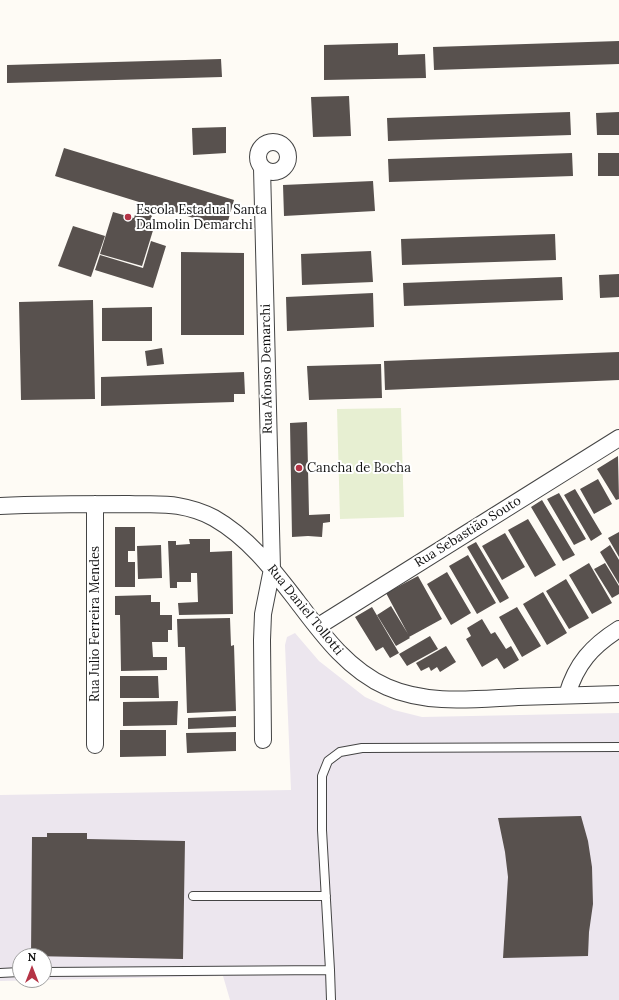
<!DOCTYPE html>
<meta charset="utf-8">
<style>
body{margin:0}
#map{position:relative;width:619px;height:1000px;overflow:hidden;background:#fefbf5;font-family:Lora,serif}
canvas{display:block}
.north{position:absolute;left:12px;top:948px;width:40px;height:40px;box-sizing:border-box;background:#fff;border:1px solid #a0a0a0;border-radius:50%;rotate:0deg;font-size:11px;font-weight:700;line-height:16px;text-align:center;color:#111}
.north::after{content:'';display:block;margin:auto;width:14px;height:18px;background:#b53446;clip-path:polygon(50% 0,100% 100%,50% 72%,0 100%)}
</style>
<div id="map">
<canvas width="619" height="1000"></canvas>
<div class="north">N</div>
</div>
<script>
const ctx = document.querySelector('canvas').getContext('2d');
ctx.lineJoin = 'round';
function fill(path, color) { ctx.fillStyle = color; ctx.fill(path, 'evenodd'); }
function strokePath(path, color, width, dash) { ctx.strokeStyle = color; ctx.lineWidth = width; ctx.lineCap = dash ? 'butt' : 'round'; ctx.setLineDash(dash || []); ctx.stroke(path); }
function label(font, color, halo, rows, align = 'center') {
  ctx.font = font + ' Lora,serif'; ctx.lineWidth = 4; ctx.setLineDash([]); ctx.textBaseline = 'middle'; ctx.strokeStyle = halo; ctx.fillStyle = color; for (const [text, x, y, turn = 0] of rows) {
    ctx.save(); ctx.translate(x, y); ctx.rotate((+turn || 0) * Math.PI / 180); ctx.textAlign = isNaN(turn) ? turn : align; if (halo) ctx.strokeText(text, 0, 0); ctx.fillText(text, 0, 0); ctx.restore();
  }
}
fill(new Path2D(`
 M295 633 319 661 365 697 394 710 422 717 619 713V1000H230L223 976 0 981V795L291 790 285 645 287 637ZM20 956H44V980H20Z`), '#ece6ee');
fill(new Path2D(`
 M401 408 404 517 340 519 337 409Z`), '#e7efd2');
fill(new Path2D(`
 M619 41V64L434 70 433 47Z
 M398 43V55L425 54 426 78 324 80V45Z
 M221 59 222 77 7 83V65Z
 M349 96 351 136 313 137 311 97Z
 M570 112 571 135 388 141 387 118Z
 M619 112V135H597L596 113Z
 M226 127V153L193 155 192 128Z
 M64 148 234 200 226 228 155 206 150 222 155 224 142 266 100 254 113 212 134 218 139 202 55 176Z
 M572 153 573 176 389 182 388 159Z
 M598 153H619V176H598Z
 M373 181 375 211 284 216 283 185Z
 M73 226 105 236 91 277 58 266Z
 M555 234 556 260 402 265 401 239Z
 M151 241 166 246 153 288 95 270 100 255 143 268Z
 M371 251 373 282 302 285 301 254Z
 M181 252 244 253V335H181Z
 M619 274V297L600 298 599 275Z
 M562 277 563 300 404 306 403 283Z
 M373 293 374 327 287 331 286 297Z
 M93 300 95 399 21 400 19 302Z
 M152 307V341H102V308Z
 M162 348 164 364 147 366 145 351Z
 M619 352V380L385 390 384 361Z
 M381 364 382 398 309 400 307 366Z
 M244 372 245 394H234V402L101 406V377Z
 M307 422 309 515 330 514V522L323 523 322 537 308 536 292 537 290 423Z
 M618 456 619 499 616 500 597 469Z
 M598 479 612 504 594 514 580 489Z
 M575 489 602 534 591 541 564 495Z
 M559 493 586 539 574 545 547 499Z
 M542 500 575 555 563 561 531 507Z
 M528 519 556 565 535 577 508 530Z
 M115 527H135V551H128V562H135V587H115Z
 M619 532V557L608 538Z
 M505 533 525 567 502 580 482 546Z
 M189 539H210V552L232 551 233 614 179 615 178 603 198 602 197 573H191V582H177V588H170L168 541H176V545L190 544Z
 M476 542 509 598 500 603 467 547Z
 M161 545 162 578 138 579 137 546Z
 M610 545 619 560V584L600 552Z
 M468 555 496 603 477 614 449 566Z
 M589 563 612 603 592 614 569 575Z
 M605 563 619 586V594L612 598 594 569Z
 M447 572 471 613 451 625 427 584Z
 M418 576 442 619 409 637 410 638 396 646 377 615 391 606 408 634 386 593Z
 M566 579 589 618 569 629 546 591Z
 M543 592 567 633 547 645 523 604Z
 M151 595V602H160V615H172V630H168V642H152L153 657H167V670L121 671 120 615H115V596Z
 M372 607 399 653 390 658 383 647 376 651 355 617Z
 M517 607 541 646 522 657 499 617Z
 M230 618 231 646 234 645 236 711 187 713 185 647H178L177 619Z
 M482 619 491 634 495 632 506 649 511 646 519 660 504 669 497 658 482 667 466 639 471 636 467 628Z
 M430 636 438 649 407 666 399 654Z
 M446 646 456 662 440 672 437 667 431 671 429 667 421 671 416 663Z
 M120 676H158L159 698H120Z
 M178 701 177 725 123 726V702Z
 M236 716V727L188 729V718Z
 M120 730H166V756L120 757Z
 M236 732V751L187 753 186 733Z
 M581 816 588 841 592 867 593 904 589 932 588 956 503 958 508 877 505 852 498 818Z
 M47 833H87V839L185 841 183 959 31 956 32 837H47Z`), '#58514e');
const service = new Path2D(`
 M193 896H326
 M330 970 322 830V776L328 761 340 752 362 748 619 747
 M44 972 330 970 331 1000
 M0 973 20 972`);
const minor = new Path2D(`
 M258 157a15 15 0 1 1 30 0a15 15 0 1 1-30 0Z
 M262 168 272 569 263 614 262 640 263 740
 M95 504V745
 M0 506C43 504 86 504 129 504 145 505 162 503 178 506 190 508 203 512 214 518 249 538 273 570 297 601 322 634 348 670 387 687 428 705 474 699 518 697 552 696 585 695 619 694
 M317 627 619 438
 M567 695C576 664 592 646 619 629`);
strokePath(service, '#444', 10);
strokePath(minor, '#444', 18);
strokePath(service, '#fff', 8);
strokePath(minor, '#fff', 16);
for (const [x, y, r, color] of [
 [128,217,4,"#b53446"],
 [299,468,4,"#b53446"]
]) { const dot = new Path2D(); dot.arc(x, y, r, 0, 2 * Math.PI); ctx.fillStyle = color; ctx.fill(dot); strokePath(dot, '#fff', 1.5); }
label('13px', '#111', '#fff', [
 ["Escola Estadual Santa",136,210],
 ["Dalmolin Demarchi",136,225],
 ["Cancha de Bocha",307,468]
], 'left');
label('13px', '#111', '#fff', [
 ["Rua Afonso Demarchi",267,369,-91],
 ["Rua Sebastião Souto",468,532,-32],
 ["Rua Daniel Tollotti",305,610,51],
 ["Rua Julio Ferreira Mendes",95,624,-90]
]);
</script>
